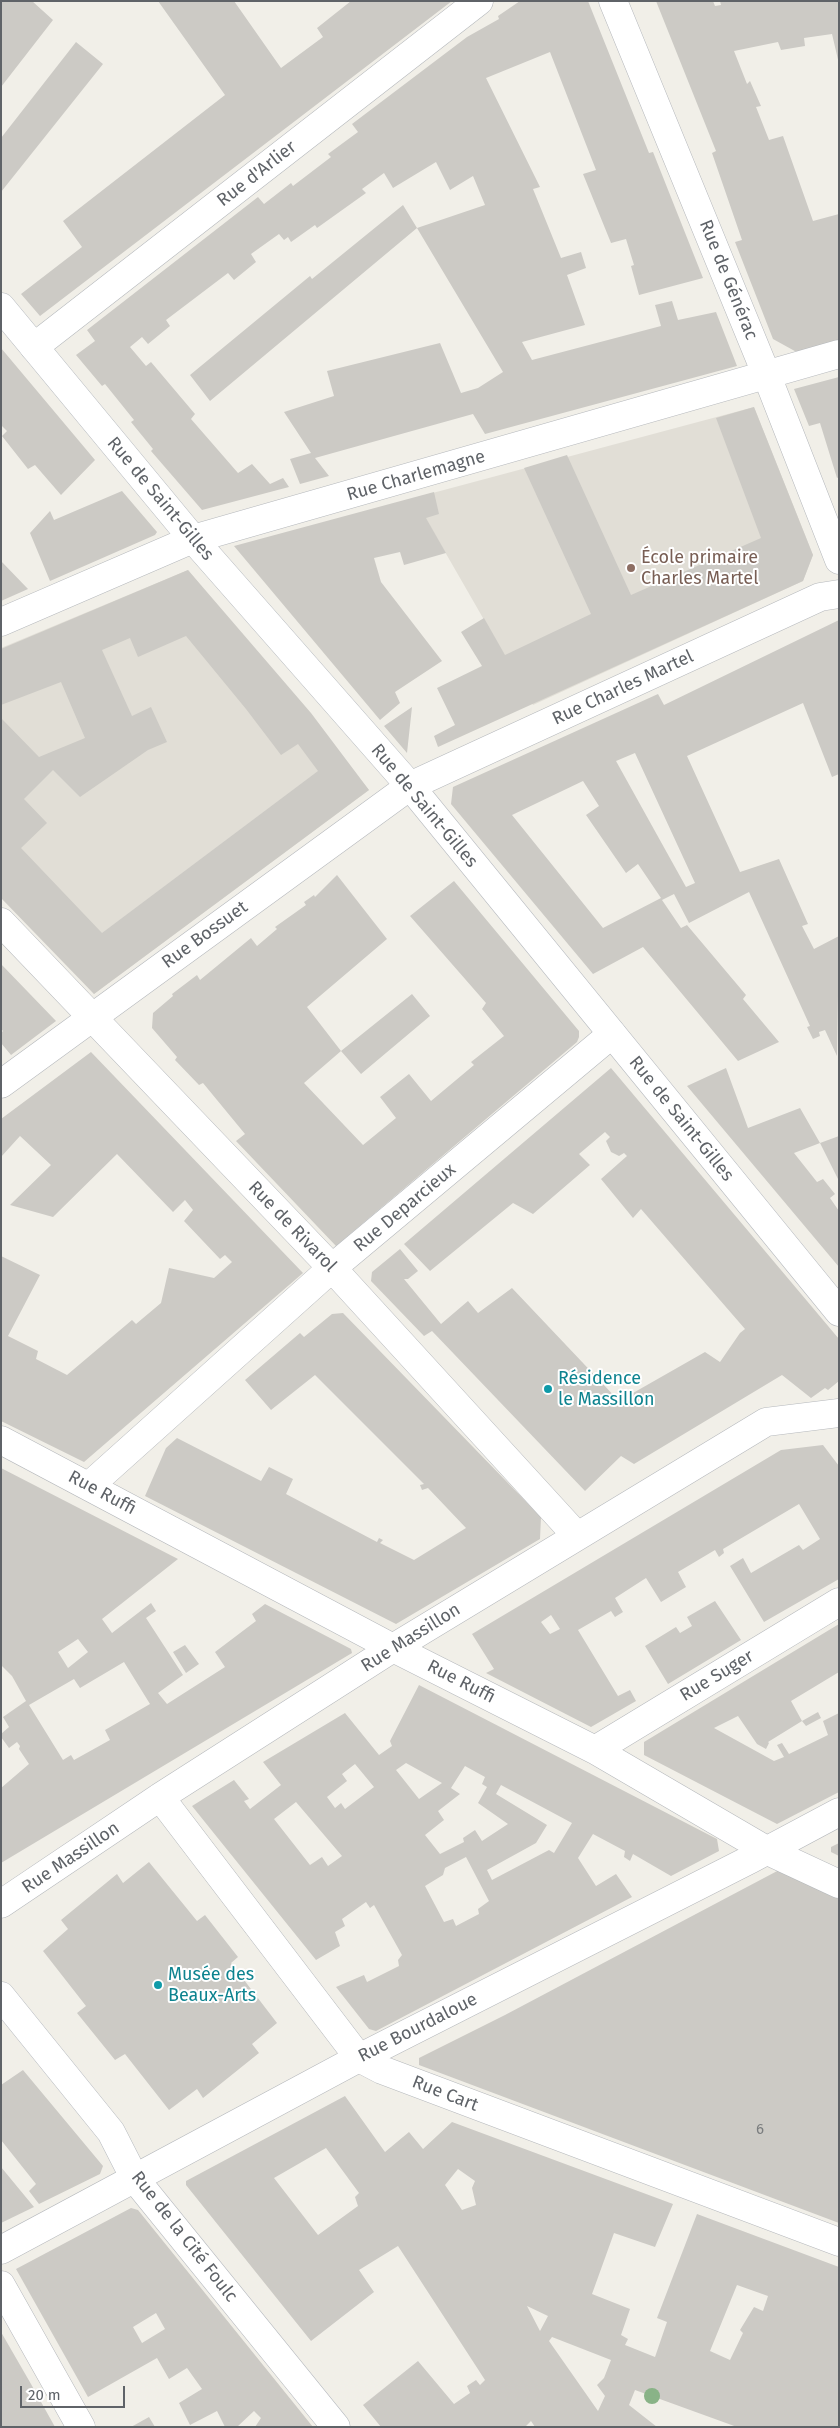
<!DOCTYPE html>
<meta charset="utf-8">
<style>
body{margin:0}
#map{position:relative;width:840px;height:2428px;overflow:hidden;background:#f1efe8;font-family:"Fira Sans",sans-serif}
canvas{display:block}
.frame{position:absolute;inset:0;border:2px solid #5f6368;pointer-events:none}
.scale{position:absolute;left:20px;top:2386px;width:105px;height:22px;box-sizing:border-box;border:2px solid #5f6368;border-top:0;padding-left:6px;font-size:15px;line-height:18px;white-space:nowrap;color:#5f6368;-webkit-text-stroke:4px #fff;paint-order:stroke}
</style>
<div id="map">
<canvas width="840" height="2428"></canvas>
<div class="frame"></div>
<div class="scale">20 m</div>
</div>
<script>
const ctx = document.querySelector('canvas').getContext('2d');
ctx.lineJoin = 'round';
function fill(path, color) { ctx.fillStyle = color; ctx.fill(path, 'evenodd'); }
function strokePath(path, color, width, dash) { ctx.strokeStyle = color; ctx.lineWidth = width; ctx.lineCap = dash ? 'butt' : 'round'; ctx.setLineDash(dash || []); ctx.stroke(path); }
function label(font, color, halo, rows, align = 'center') {
  ctx.font = font + ' "Fira Sans",sans-serif'; ctx.lineWidth = 4; ctx.setLineDash([]); ctx.textBaseline = 'middle'; ctx.strokeStyle = halo; ctx.fillStyle = color; for (const [text, x, y, turn = 0] of rows) {
    ctx.save(); ctx.translate(x, y); ctx.rotate((+turn || 0) * Math.PI / 180); ctx.textAlign = isNaN(turn) ? turn : align; if (halo) ctx.strokeText(text, 0, 0); ctx.fillText(text, 0, 0); ctx.restore();
  }
}
fill(new Path2D(`
 M754 407 813 555 803 581 533 705 414 498Z
 M188 570 369 790 94 994 1 891V648Z`), '#e1ded6');
fill(new Path2D(`
 M1 1H32L53 20 1 87Z
 M158 1H234L281 68 323 37 317 28 351 1H452L40 316 21 294 82 247 63 221 225 95Z
 M520 1H588L649 153 653 152 703 278 639 295 631 266 634 265 626 239 611 243 583 174 596 170 550 52 486 78 540 187 533 189 561 258 581 252 586 268 567 275 585 325 522 342 532 360 661 326 655 305 672 301 678 320 716 312 737 366 485 434 473 414 315 458 329 476 300 484 290 459 311 453 284 412 334 396 327 371 440 343 461 393 478 388 503 372 417 228 210 401 190 375 310 276 312 279 403 205 417 228 485 205 473 176 450 190 436 162 393 188 384 173 362 189 366 193 317 228 315 225 291 242 288 237 284 240 279 234 251 254 256 262 234 280 228 273 166 320 170 326 148 344 142 337 130 347 146 366 151 362 195 414 191 419 238 473 252 464 270 484 283 478 289 487 202 510 151 451 153 449 131 422 134 420 105 384 102 386 76 355 95 341 87 330 258 197 264 204 291 183 293 186 331 157 328 154 358 132 352 124 467 37 499 19 498 16Z
 M656 1H713L715 6 721 5 720 1H839V64L832 34 804 38 805 46 781 50 778 42 734 51 747 84 750 81 761 106 756 107 769 140 783 136 813 221 839 214V345L802 355 773 339 735 242 742 240 712 153 716 151Z
 M76 42 103 64 1 192V138Z
 M1 348 95 460 61 495 35 465 28 469 2 436 7 431 1 425Z
 M839 377V477L837 478 820 423 809 426 794 389Z
 M754 407 813 555 803 581 438 747 434 736 455 725 437 688 482 666 461 632 484 618 505 655 591 614 524 468 567 455 631 595 761 538 716 418Z
 M122 491 157 532 155 535 50 581 30 533 50 511 54 520Z
 M434 492 439 514 426 518 446 553 404 565 400 552 374 558 381 582 442 661 395 692 400 703 380 720 234 546Z
 M1 561 28 589 1 601Z
 M188 570 311 713 369 790 94 994 1 898V718L39 757 85 738 61 682 1 705V649ZM186 636 246 709 281 755 298 744 318 771 102 933 21 848 47 823 24 799 53 770 80 797 148 750 167 742 151 707 132 716 102 650 130 638 138 657Z
 M839 620V774L832 777 803 703 687 756 740 872 779 859 808 924 802 926 814 949 839 936 837 1056 825 1030 819 1032 820 1036 813 1039 807 1027 810 1026 749 892 689 923 674 894 662 900 681 928 687 925 746 995 743 999 779 1042 738 1061 643 947 593 974 451 804 453 787 658 694 664 705ZM635 753 695 883 686 887 616 761ZM583 781 599 806 586 815 626 873 638 864 661 898 603 928 512 815Z
 M412 707 407 753 384 726Z
 M337 875 387 939 307 1007 341 1051 412 994 430 1016 361 1074 341 1051 304 1083 363 1145 396 1118 380 1097 409 1074 431 1101 474 1065 471 1062 504 1036 482 1009 486 1003 410 916 454 881 579 1031V1037L577 1042 336 1246 236 1141 245 1134 203 1083 199 1085 175 1060 177 1057 152 1028 153 1013 173 996 172 994 197 975 200 980 251 938 257 946 277 929 275 927 306 905 304 902 314 895 315 897Z
 M1 964 56 1021 11 1055 1 1043V1033L3 1031 1 1029Z
 M91 1052 303 1273 84 1462 1 1421V1256L40 1275 8 1336 38 1351 36 1359 67 1375 132 1320 136 1324 161 1303 169 1268 214 1278 232 1262 225 1255 220 1259 184 1221 193 1210 185 1200 173 1212 117 1154 53 1217 10 1205 51 1165 20 1136 1 1157V1119Z
 M611 1068 839 1339V1381L828 1390 825 1388 811 1398 782 1375 634 1464 621 1456 585 1491 432 1331 424 1336 371 1281 372 1272 400 1249 418 1271 408 1279H404L441 1324 468 1301 478 1313 512 1288 619 1401 705 1352 720 1362 740 1333 745 1329 641 1209 633 1218 601 1179 627 1156 624 1153 619 1156 611 1152 606 1141 610 1137 605 1132 579 1154 590 1165 533 1214 513 1203 430 1271 404 1244Z
 M726 1068 748 1128 800 1108 820 1143 794 1153 817 1182 823 1179 835 1194 830 1198 839 1211V1267L687 1086Z
 M839 1136V1181L820 1143Z
 M343 1313 541 1517 540 1539 396 1624 145 1496 166 1448 177 1438 261 1481 269 1467 293 1479 286 1494 377 1542 379 1538 383 1540 380 1543 414 1560 466 1528 428 1488 422 1490 420 1485 424 1484 315 1375 271 1410 245 1380 300 1333 304 1337 332 1314Z
 M823 1445 839 1466V1579L764 1622 730 1566 743 1558 751 1573 799 1545 803 1550 820 1539 799 1504 723 1549 724 1553 719 1557 715 1550 678 1572 686 1587 661 1602 646 1578 615 1598 623 1612 615 1617 611 1611 578 1630 618 1696 630 1690 636 1701 591 1727 486 1673 494 1669 472 1634 781 1450ZM551 1615 560 1629 550 1634 541 1622Z
 M1 1468 178 1559 102 1619 112 1633 151 1603 156 1611 146 1618 183 1675 158 1693 167 1704 225 1667 215 1652 256 1621 252 1614 265 1604 351 1649 352 1653 1 1863V1788L29 1764 19 1749 20 1746 17 1742 9 1748 1 1737V1734L9 1727 3 1717 26 1701 12 1676 1 1665ZM78 1639 88 1652 68 1668 58 1652ZM124 1662 150 1704 105 1730 110 1740 74 1760 71 1755 63 1760 29 1705 74 1679 80 1688Z
 M715 1601 741 1640 668 1684 645 1646 676 1627 680 1633 692 1626 687 1617Z
 M839 1624V1672L791 1701 802 1721 768 1742 769 1743 766 1749 757 1744 738 1716 714 1728 774 1761 784 1757 777 1745 782 1743 789 1754 828 1735 823 1721 839 1713V1792L777 1824 644 1755V1742Z
 M185 1645 199 1664 186 1673 173 1652Z
 M419 1685 717 1839 719 1851 671 1876 633 1854 630 1861 624 1857 625 1851 593 1834 578 1858 596 1886 616 1874 632 1897 376 2031 369 2029 336 1987 364 1975 367 1982 399 1966 398 1960 402 1955 374 1905 370 1908 366 1902 342 1919 345 1926 335 1932 340 1946 316 1960 192 1806 234 1780 249 1799 244 1801 250 1809 281 1785 263 1762 345 1713 379 1755 392 1746 390 1741ZM406 1763 442 1783 419 1799 396 1770ZM355 1764 374 1787 345 1809 341 1803 335 1808 327 1797 347 1781 342 1774ZM465 1766 485 1777 482 1784 487 1787 478 1803 508 1824 482 1841 475 1830 463 1838 464 1842 440 1854 425 1835 444 1820 438 1811 460 1794 451 1788ZM501 1785 572 1823 554 1853 549 1850 492 1880 487 1870 536 1843 547 1825 496 1794ZM296 1802 342 1856 328 1866 322 1857 310 1865 274 1819ZM466 1857 489 1901 478 1909 479 1914 456 1926 453 1919 444 1922 425 1886 443 1875 445 1868Z
 M818 1712 821 1718 806 1726 802 1721Z
 M839 1843V1856L831 1852V1847Z
 M149 1862 197 1921 205 1915 238 1957 231 1963 277 2023 252 2044 259 2053 203 2098 197 2089 169 2110 125 2054 115 2060 77 2013 86 2006 43 1951 68 1929 61 1920 117 1874 123 1883Z
 M781 1869 839 1899V2223L419 2065V2058L505 2015Z
 M23 2070 103 2166 100 2174 39 2204 29 2191 36 2184 1 2140V2085Z
 M345 2096 385 2152 409 2132 423 2149 452 2122 673 2204 655 2247 614 2233 592 2294 630 2309 621 2335 628 2339 625 2345 655 2357 667 2322 657 2318 697 2214 839 2267V2427H737L635 2390 629 2405 657 2427H535L531 2421 525 2427H381L363 2405 418 2361 454 2404 470 2393 467 2386 476 2380 480 2385 485 2380 398 2246 359 2270 374 2292 311 2341 186 2185V2181ZM326 2148 359 2193 355 2197 358 2206 318 2235 274 2178ZM458 2169 475 2181 472 2188 476 2205 462 2210 445 2185ZM737 2285 768 2296 763 2311 754 2307 740 2330 743 2333 730 2360 710 2351ZM527 2306 548 2316 540 2331ZM552 2337 611 2360 604 2378 597 2385 605 2396 598 2411 549 2341Z
 M1 2167 34 2207 1 2223Z
 M131 2208 138 2210 313 2427H255L261 2418 254 2411 237 2427H225L217 2411 190 2425 179 2403 202 2389 187 2368 169 2379 157 2358 88 2397 16 2269ZM156 2313 165 2329 142 2343 133 2327Z
 M1 2332 31 2384 55 2427H1Z
 M149 2417 155 2427H131Z`), '#cccac5');
const street = new Path2D(`
 M613 1 767 376 839 560
 M34 347 479 1
 M1 622 193 539 839 354
 M1 922 332 1268 577 1536
 M1 1084 410 786 820 597 839 594
 M1 1440 393 1648 595 1750 768 1851 839 1884
 M89 1486 332 1268 612 1034
 M595 1750 839 1602
 M160 1797 359 2058 382 2070 839 2242
 M1 1904 160 1797 393 1648 766 1422 839 1413
 M1 2250 359 2058 751 1859 839 1812
 M1 2285 81 2427`);
const secondary = new Path2D(`
 M1 307 193 539 410 786 839 1312
 M1 1996 111 2132 135 2179 336 2427`);
strokePath(street, '#b5b8bc', 29);
strokePath(secondary, '#b6babf', 29);
strokePath(street, '#fff', 28);
strokePath(secondary, '#fff', 28);
ctx.fillStyle = '#89b387';
for (const [x, y] of [
 [652,2396]
]) { ctx.beginPath(); ctx.arc(x, y, 8, 0, 2 * Math.PI); ctx.fill(); }
for (const [x, y, r, color] of [
 [631,568,5,"#8d6e63"],
 [548,1389,5,"#0f9aa8"],
 [158,1985,5,"#0f9aa8"]
]) { const dot = new Path2D(); dot.arc(x, y, r, 0, 2 * Math.PI); ctx.fillStyle = color; ctx.fill(dot); strokePath(dot, '#fff', 2); }
label('15px', '#7a7d7f', null, [
 ["6",760,2130]
]);
label('18px', '#5f6368', '#fff', [
 ["Rue d'Arlier",257,174,-38],
 ["Rue de Générac",728,280,68],
 ["Rue Charlemagne",416,476,-16],
 ["Rue de Saint-Gilles",160,499,50],
 ["Rue Charles Martel",623,688,-25],
 ["Rue de Saint-Gilles",424,806,50],
 ["Rue Bossuet",205,935,-36],
 ["Rue de Saint-Gilles",681,1119,51],
 ["Rue Deparcieux",405,1208,-40],
 ["Rue de Rivarol",292,1227,46],
 ["Rue Ruffi",102,1493,28],
 ["Rue Massillon",411,1638,-32],
 ["Rue Suger",717,1676,-31],
 ["Rue Ruffi",461,1682,27],
 ["Rue Massillon",71,1858,-34],
 ["Rue Bourdaloue",418,2028,-27],
 ["Rue Cart",445,2094,21],
 ["Rue de la Cité Foulc",184,2237,52]
]);
label('18px', '#785e54', '#fff', [
 ["École primaire",641,558],
 ["Charles Martel",641,579]
], 'left');
label('18px', '#0d838f', '#fff', [
 ["Résidence",558,1379],
 ["le Massillon",558,1400],
 ["Musée des",168,1975],
 ["Beaux-Arts",168,1996]
], 'left');
</script>
